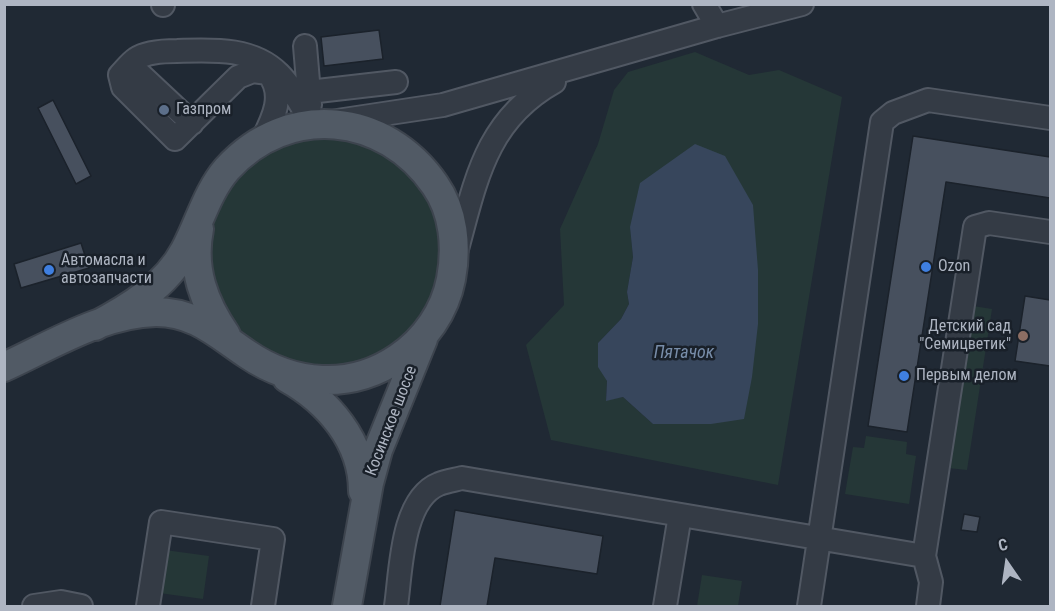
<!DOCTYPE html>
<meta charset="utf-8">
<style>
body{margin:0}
#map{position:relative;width:1055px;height:611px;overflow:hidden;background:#202934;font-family:"Roboto Condensed",sans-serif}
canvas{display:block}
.frame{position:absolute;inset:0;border:6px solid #aeb5c2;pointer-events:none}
.north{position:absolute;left:977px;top:533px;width:60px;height:60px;-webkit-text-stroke:4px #192029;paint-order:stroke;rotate:347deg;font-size:16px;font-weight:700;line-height:24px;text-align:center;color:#aeb5c2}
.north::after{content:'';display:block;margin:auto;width:21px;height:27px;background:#aeb5c2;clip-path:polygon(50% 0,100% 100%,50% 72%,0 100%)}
</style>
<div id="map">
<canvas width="1055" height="611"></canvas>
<div class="frame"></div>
<div class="north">С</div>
</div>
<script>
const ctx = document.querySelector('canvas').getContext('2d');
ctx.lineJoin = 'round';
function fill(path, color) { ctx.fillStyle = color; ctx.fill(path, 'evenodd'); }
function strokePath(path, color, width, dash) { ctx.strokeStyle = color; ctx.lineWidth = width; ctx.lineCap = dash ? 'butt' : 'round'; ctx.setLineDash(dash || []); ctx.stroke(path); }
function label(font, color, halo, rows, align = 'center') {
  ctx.font = font + ' "Roboto Condensed",sans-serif'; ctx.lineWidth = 5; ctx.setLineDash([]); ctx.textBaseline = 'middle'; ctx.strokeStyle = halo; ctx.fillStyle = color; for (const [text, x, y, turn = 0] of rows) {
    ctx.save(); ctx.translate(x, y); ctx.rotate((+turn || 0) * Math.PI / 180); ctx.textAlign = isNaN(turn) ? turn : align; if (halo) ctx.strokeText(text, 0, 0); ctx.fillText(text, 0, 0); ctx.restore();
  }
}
fill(new Path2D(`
 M695 52 749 75 779 70 842 97 778 485 551 440 526 345 564 305 560 229 598 144 614 90 628 72ZM630 227 653 424 623 397 606 400 607 381 598 343 621 319 629 304 627 292 633 257Z
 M210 252a115 115 0 1 1 230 0a115 115 0 1 1-230 0Z
 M973 306 992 309 967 470 948 468Z
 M866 436 907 442 906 454 916 456 909 504 845 494 853 447 864 448Z
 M165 550 209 556 203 599 159 593Z
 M702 575 742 581 738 606H697Z`), '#253737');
fill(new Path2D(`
 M695 144 725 156 753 205 758 270V324L752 377 744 419 711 424H653L623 397 606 401 607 381 598 367V343L621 319 629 304 627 292 633 257 630 227 640 183Z`), '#37465c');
const building = new Path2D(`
 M379 30 383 59 324 66 321 37Z
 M53 100 91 176 76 184 38 108Z
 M913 136 1050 157V198L946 182 907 432 868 426Z
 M81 243 89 268 21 288 14 264Z
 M1025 296 1050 300V366L1015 361Z
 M455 510 603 536 597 574 495 558 487 606H440Z
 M964 514 980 517 977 532 961 530Z`);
fill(building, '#47505e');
strokePath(building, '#1b222b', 1.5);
const minor = new Path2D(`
 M704 4 717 26
 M163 5V4
 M305 46 310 105
 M130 65 192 123
 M309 92 396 82
 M337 121 443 105 717 26 802 4
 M262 141C273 119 286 94 268 73L253 71 238 77 175 139 123 87 120 75C125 70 130 63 136 59 146 52 165 51 177 51 212 50 252 47 279 74 293 88 302 107 312 124
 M457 249C476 180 486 120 554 82
 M34 606 61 602 81 606
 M148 606 161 522 273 539 263 606
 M396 606C401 572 401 499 439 484 446 481 454 480 462 478L924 556
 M665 606 680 515
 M809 606 882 122 893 113 928 100 1050 118
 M928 606 931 582 924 556 975 227 989 223 1050 232`);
const major = new Path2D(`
 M199 229C191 269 204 303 226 335
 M4 367C52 345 103 313 156 312 195 312 217 334 247 354 294 386 351 390 398 358 425 340 445 311 451 279 457 247 454 212 435 185 385 112 288 102 227 169 207 192 199 224 185 250 166 286 129 308 95 326
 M287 378C328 401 363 441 363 491
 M347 606 369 483 378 450 423 339`);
strokePath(minor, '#515863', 26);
strokePath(major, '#3d444e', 32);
strokePath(minor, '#343b45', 22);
strokePath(major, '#515a65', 28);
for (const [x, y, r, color] of [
 [164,110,6,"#5c6f8a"],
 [926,267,6,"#3f7fe0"],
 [49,270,6,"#3f7fe0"],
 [1023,336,6,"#8d6e63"],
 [904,376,6,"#3f7fe0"]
]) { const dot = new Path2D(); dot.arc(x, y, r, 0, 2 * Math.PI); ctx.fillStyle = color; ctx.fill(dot); strokePath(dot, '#192029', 2); }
label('16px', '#aeb5c2', '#192029', [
 ["Газпром",176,110],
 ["Автомасла и",61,261],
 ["автозапчасти",61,279],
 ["Ozon",938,267],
 ["Детский сад",1011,327,"right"],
 ["\"Семицветик\"",1011,345,"right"],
 ["Первым делом",916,376]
], 'left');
label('16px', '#aeb5c2', '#192029', [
 ["Косинское шоссе",392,421,-69]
]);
label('italic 18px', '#788da9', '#192029', [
 ["Пятачок",684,353]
]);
</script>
